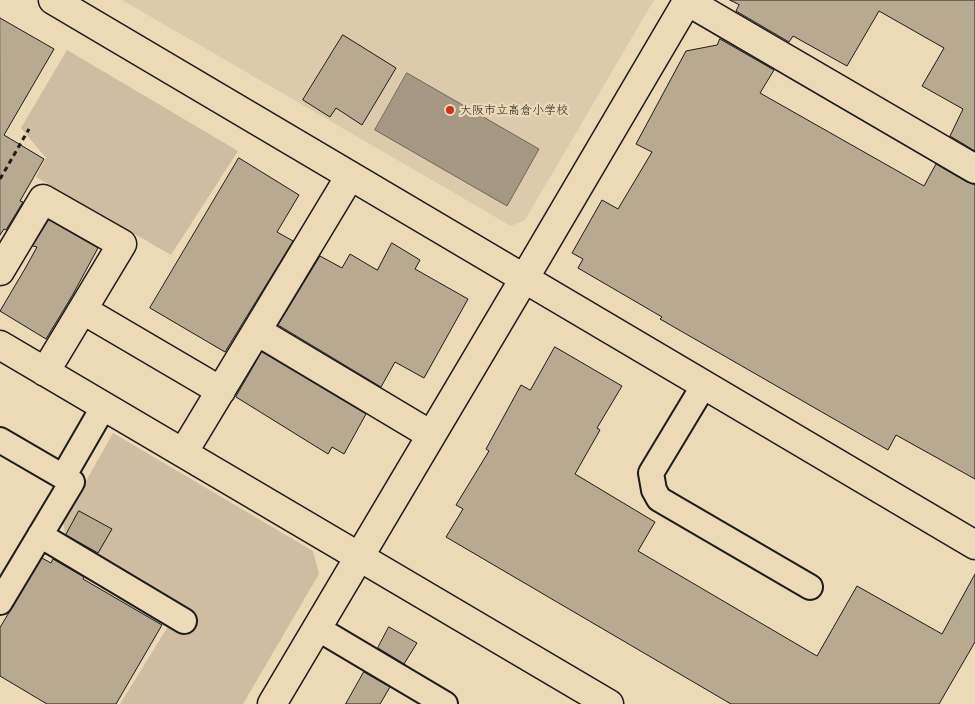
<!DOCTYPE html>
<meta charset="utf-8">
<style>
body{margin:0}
canvas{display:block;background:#ecd9b6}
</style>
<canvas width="975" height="704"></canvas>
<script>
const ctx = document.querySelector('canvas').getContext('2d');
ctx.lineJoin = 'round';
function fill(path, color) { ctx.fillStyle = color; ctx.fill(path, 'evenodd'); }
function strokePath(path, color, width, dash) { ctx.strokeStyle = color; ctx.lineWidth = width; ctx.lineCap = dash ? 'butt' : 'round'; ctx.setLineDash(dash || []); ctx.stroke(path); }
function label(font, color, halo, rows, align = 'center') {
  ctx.font = font + ' Mali,"Klee One",sans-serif'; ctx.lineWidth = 4.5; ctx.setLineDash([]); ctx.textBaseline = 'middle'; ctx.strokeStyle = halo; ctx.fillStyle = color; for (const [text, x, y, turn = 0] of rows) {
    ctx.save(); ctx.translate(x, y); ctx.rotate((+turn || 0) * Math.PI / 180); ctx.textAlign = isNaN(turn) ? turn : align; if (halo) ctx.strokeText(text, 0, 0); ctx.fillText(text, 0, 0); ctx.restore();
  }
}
fill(new Path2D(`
 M122 0H654L525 220 511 226Z`), '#dccbab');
fill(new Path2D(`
 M67 50 238 151 171 255 36 177 46 158 21 128Z
 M113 433 313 551 319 574 243 704H120L182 604 66 539 63 522Z`), '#cebda0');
const water = new Path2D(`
 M407 73 539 149 507 206 375 130Z`);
fill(water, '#a59882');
strokePath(water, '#6e6659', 1);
const building = new Path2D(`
 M730 0H975V151L950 136 963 109 922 86 944 48 879 11 847 66 793 36 789 42 736 11 739 5Z
 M0 18 54 49 4 135 44 159 20 201 23 202 6 230 4 229 0 235Z
 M343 35 396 68 362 125 336 108 330 117 303 100Z
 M720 39 774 70 760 93 924 186 936 164 967 182 975 185V479L896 435 888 450 660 319 662 317 578 268 583 259 572 253 602 200 618 209 652 152 636 144 686 51 717 45Z
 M239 158 299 195 277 232 293 241 225 352 150 308Z
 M49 220 98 248 72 296 46 339 0 311 26 267 37 247 33 246Z
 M392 243 420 260 415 269 468 299 424 378 395 362 381 387 278 325 320 256 342 268 350 254 377 270Z
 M555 347 622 386 597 428 600 430 575 474 655 522 638 551 817 656 857 586 942 634 975 574V642L939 704H731L446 537 463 509 456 505 489 451 486 449 521 385 530 390Z
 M262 352 366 414 344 454 332 447 328 454 236 397Z
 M79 511 112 529 98 553 66 535Z
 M42 558 51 563 53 559 84 577 83 579 162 625 116 704H47L0 676V628Z
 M389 627 417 643 404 664 378 648Z
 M364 672 390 687 380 704H346Z`);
fill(building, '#b8aa90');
strokePath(building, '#1c1c1c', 1);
const lane = new Path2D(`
 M704 385 651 473 654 490 659 499 810 587
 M0 440 72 482 0 602
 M63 477 104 406
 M40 535 184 621
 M317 628 445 704`);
const street = new Path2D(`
 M687 1 975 169
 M0 271 43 199 122 244 45 372
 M83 310 221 391
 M257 331 431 435
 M0 345 609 704
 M183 453 350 176
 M272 704 524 279`);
const secondary = new Path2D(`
 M53 0 975 545
 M524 279 688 0`);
strokePath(lane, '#1c1c1c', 28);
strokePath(street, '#1c1c1c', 31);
strokePath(secondary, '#1c1c1c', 31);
strokePath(new Path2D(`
 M0 179 29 129`), '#1c1c1c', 3, [5, 4]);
strokePath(lane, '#ecd9b6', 24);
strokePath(street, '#ecd9b6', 28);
strokePath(secondary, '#ecd9b6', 28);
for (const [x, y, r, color] of [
 [450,110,5,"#c8321e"]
]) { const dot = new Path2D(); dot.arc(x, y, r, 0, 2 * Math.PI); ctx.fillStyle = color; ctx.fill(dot); strokePath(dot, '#ecd9b6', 2); }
label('12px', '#1c1c1c', '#ecd9b6', [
 ["大阪市立高倉小学校",460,110]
], 'left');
</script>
